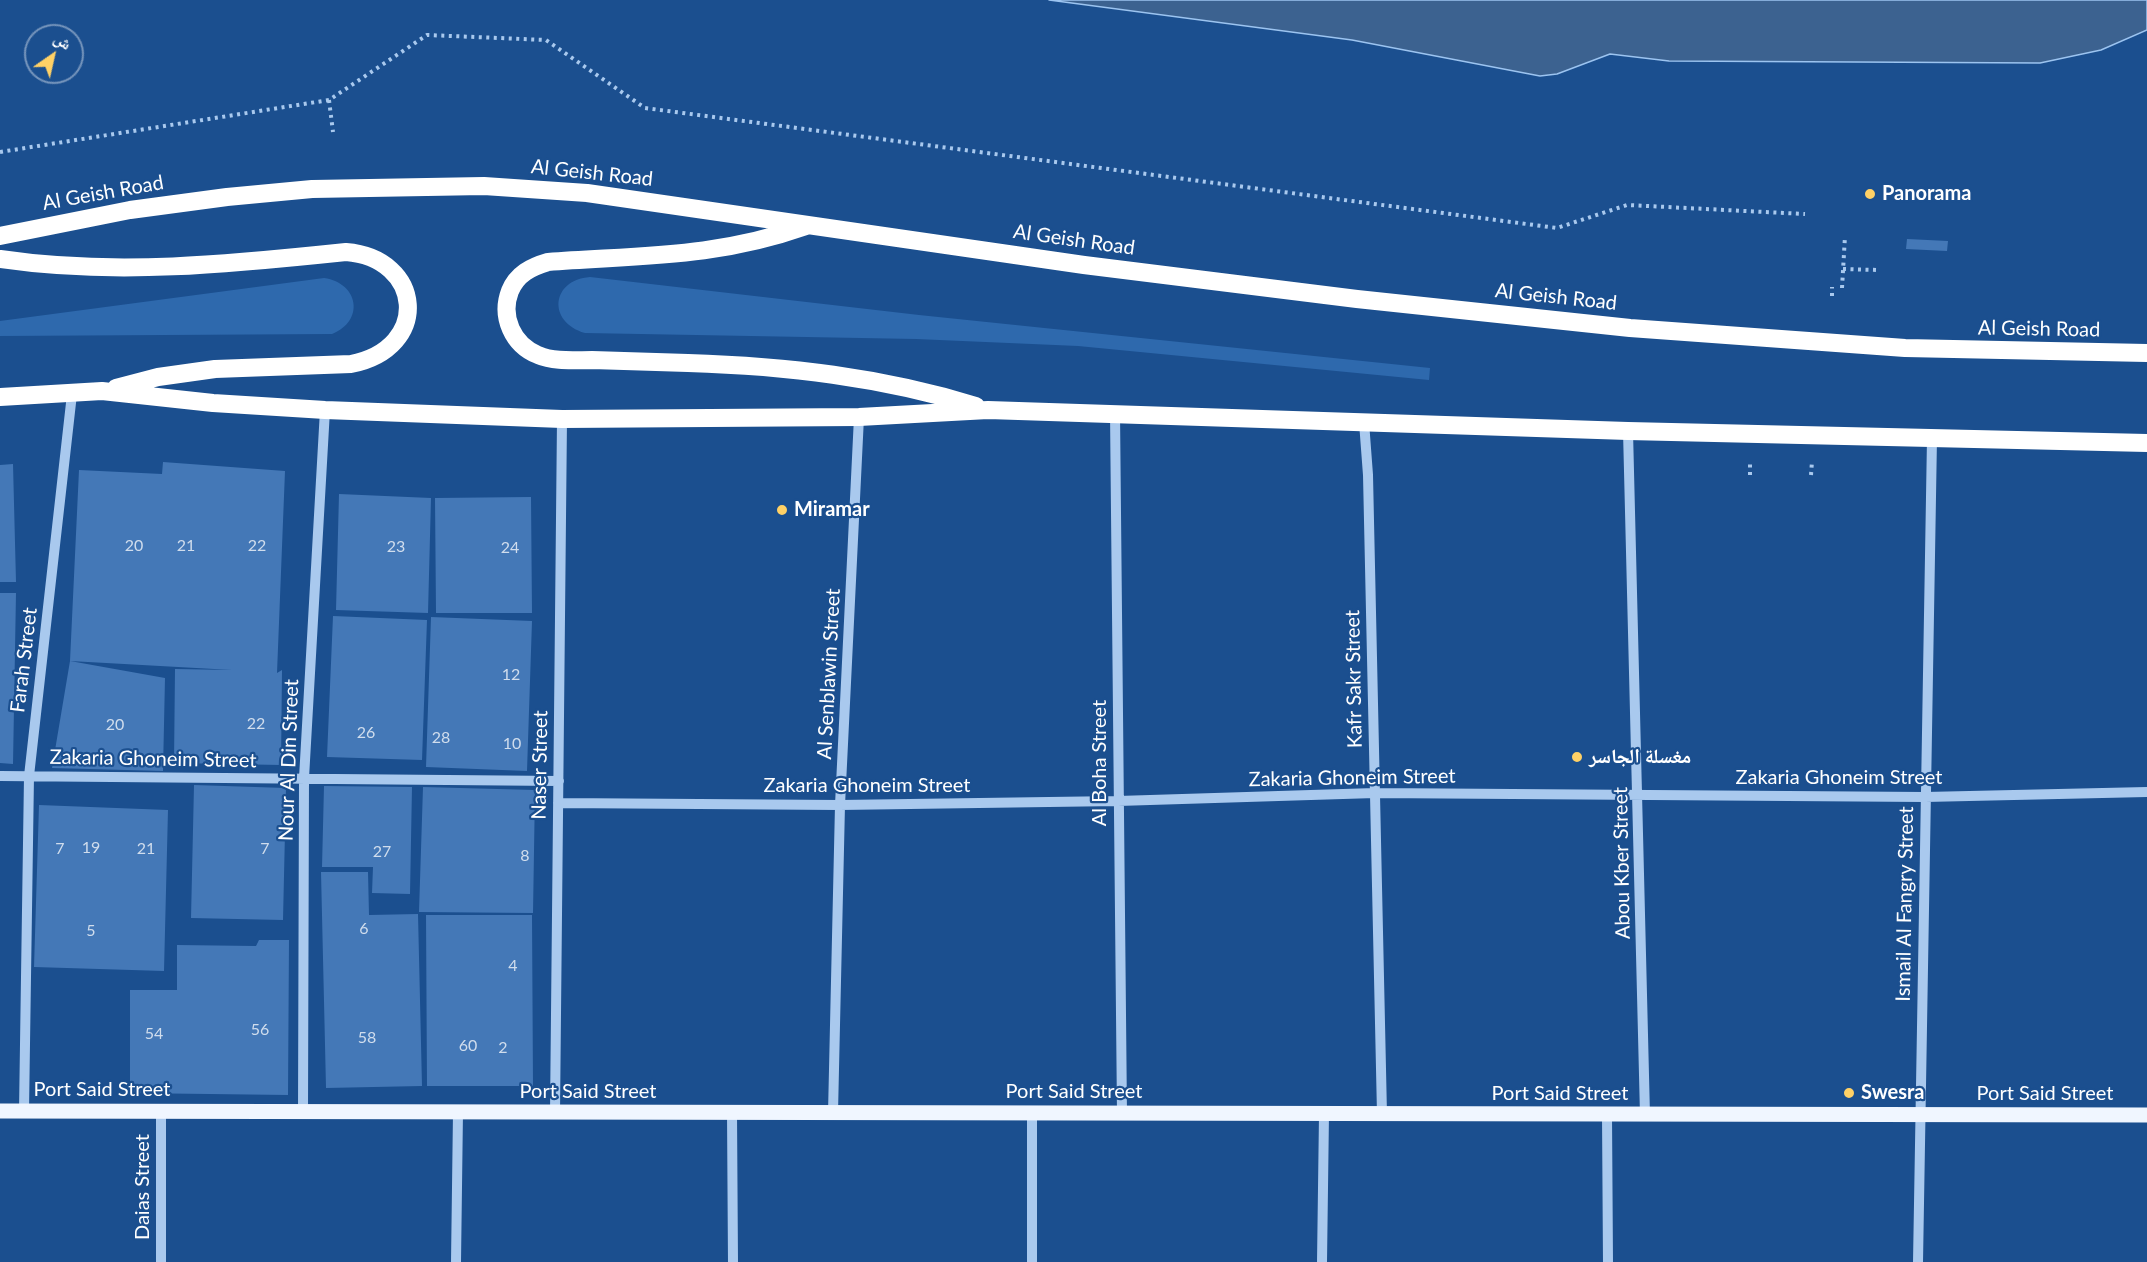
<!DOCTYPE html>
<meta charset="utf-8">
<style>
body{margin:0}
#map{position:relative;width:2147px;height:1262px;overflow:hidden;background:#1b4f8f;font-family:Lato,"Noto Naskh Arabic",sans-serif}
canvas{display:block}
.north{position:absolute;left:24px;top:24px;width:60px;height:60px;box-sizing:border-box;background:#1b4f8f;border:2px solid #7695bc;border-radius:50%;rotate:34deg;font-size:16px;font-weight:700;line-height:24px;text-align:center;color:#fff}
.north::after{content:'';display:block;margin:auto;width:21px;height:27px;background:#ffd166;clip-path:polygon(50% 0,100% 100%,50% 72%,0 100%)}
</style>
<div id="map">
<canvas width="2147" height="1262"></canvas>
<div class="north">ش</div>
</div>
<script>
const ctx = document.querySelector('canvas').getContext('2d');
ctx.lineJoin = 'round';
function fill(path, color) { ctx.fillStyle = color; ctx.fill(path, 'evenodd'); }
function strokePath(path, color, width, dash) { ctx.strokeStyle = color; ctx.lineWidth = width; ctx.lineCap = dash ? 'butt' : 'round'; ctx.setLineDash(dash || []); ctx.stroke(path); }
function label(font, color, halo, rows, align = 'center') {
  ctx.font = font + ' Lato,"Noto Naskh Arabic",sans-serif'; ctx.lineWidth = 4.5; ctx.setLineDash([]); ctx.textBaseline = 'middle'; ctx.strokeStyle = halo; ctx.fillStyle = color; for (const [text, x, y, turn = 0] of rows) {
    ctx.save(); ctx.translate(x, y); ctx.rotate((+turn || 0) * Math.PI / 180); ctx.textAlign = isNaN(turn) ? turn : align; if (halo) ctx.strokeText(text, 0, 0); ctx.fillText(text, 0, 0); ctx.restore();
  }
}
fill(new Path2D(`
 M590 277 919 315 1430 368 1429 380 1078 346 916 339 585 333C547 322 551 280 590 277Z
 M324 278C359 283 365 321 332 334L0 336V321Z`), '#2e69ad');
const water = new Path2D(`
 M1049 0H2147V30L2101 50 2040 63 1669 61 1610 54 1557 74 1540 76 1352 40Z`);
fill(water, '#3c6290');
strokePath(water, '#9cc4f0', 1.5);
fill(new Path2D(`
 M1907 239 1948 241 1947 251 1906 249Z
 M163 462 285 471 277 673 282 670 281 765 174 763 175 669 232 670 70 661 165 678 163 771 52 768 70 661 79 470 162 474Z
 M13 464 16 582H0V465Z
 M339 494 431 498 428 613 336 610Z
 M531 497 532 613H436L435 498Z
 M0 593H16L13 764 0 763Z
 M333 616 427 620 422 760 327 757Z
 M431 617 532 621 527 771 426 767Z
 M194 785 286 788 283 920 191 918Z
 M324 786 412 787 410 894 372 893 373 867H322Z
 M423 787 535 790 533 913 419 912Z
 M39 805 168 810 164 971 34 967Z
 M321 872H368L369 915 418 914 422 1086 326 1088Z
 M426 915H532L533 1086H427Z
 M259 940H289L288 1095 130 1093V990H177V945L256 946Z`), '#4478b7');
strokePath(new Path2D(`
 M329 100 333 132
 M0 152 329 100 427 35 546 40 645 108 1557 228 1627 205 1805 214
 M1843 269 1878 270
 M1842 288 1845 236
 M1832 296V287
 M1750 475V461
 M1811 475 1812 461`), '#a9c9ee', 4, [3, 4.5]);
strokePath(new Path2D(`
 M1115 412 1122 1114
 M1364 422 1368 475 1382 1114
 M1628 431 1645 1115
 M0 776 559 781
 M558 803 840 805 1118 801 1375 793 1925 797 2147 792
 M24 1111 29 776 72 394
 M303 1112 304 778 325 410
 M555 1112 562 419
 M732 1113 733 1262
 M833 1113 840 805 859 417
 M1607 1115 1608 1262
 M161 1262V1112
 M456 1262 458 1112
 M1032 1262V1113
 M1322 1262 1324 1114
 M1918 1262 1932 438`), '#a9c9ee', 10);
strokePath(new Path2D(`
 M0 1111 2147 1115`), '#f0f6ff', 15);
strokePath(new Path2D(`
 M806 226C715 258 642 255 548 262 531 267 517 274 510 291 500 317 513 345 538 355 554 362 574 360 592 360 624 361 656 362 688 363 786 366 881 377 976 406
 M0 236 130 210 227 197 312 189 484 186 587 193 1084 265 1357 299 1630 328 1905 348 2147 353
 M0 259C114 276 232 264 346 252 423 258 432 348 351 364L215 369 158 377 116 388
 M0 397 102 391 213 403 325 410 562 419 859 417 988 410 1628 431 2147 443`), '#fff', 18);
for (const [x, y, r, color] of [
 [1870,194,6,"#ffd166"],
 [782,510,6,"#ffd166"],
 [1577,757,6,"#ffd166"],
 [1849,1093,6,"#ffd166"]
]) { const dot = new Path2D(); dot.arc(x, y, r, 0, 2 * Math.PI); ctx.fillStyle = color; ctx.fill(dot); strokePath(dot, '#1b4f8f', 2); }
label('16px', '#d0dded', null, [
 ["20",134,546],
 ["21",186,546],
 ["22",257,546],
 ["23",396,547],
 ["24",510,548],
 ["12",511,675],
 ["22",256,724],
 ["20",115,725],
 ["26",366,733],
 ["28",441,738],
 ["10",512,744],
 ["19",91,848],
 ["7",60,849],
 ["21",146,849],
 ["7",265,849],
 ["27",382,852],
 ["8",525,856],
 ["6",364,929],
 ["5",91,931],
 ["4",513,966],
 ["56",260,1030],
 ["54",154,1034],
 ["58",367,1038],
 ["60",468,1046],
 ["2",503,1048]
]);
label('20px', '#fff', '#1b4f8f', [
 ["Al Geish Road",592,173,6],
 ["Al Geish Road",103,193,-10],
 ["Al Geish Road",1074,240,8],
 ["Al Geish Road",1556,297,6],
 ["Al Geish Road",2039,329,1],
 ["Farah Street",24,660,-83],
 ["Al Senblawin Street",829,674,-87],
 ["Kafr Sakr Street",1354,679,-91],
 ["Zakaria Ghoneim Street",153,759,1],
 ["Nour Al Din Street",289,760,-88],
 ["Al Boha Street",1100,763,-90],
 ["Naser Street",540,765,-89],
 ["Zakaria Ghoneim Street",1352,778,-1],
 ["Zakaria Ghoneim Street",1839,778],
 ["Zakaria Ghoneim Street",867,786],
 ["Abou Kber Street",1622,863,-91],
 ["Ismail Al Fangry Street",1905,904,-89],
 ["Port Said Street",102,1090],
 ["Port Said Street",588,1092],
 ["Port Said Street",1074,1092],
 ["Port Said Street",1560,1094],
 ["Port Said Street",2045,1094],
 ["Daias Street",143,1187,-90]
]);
label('bold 20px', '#fff', '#1b4f8f', [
 ["Panorama",1882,194],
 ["Miramar",794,510],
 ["مغسلة الجاسر",1589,757],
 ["Swesra",1861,1093]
], 'left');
</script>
